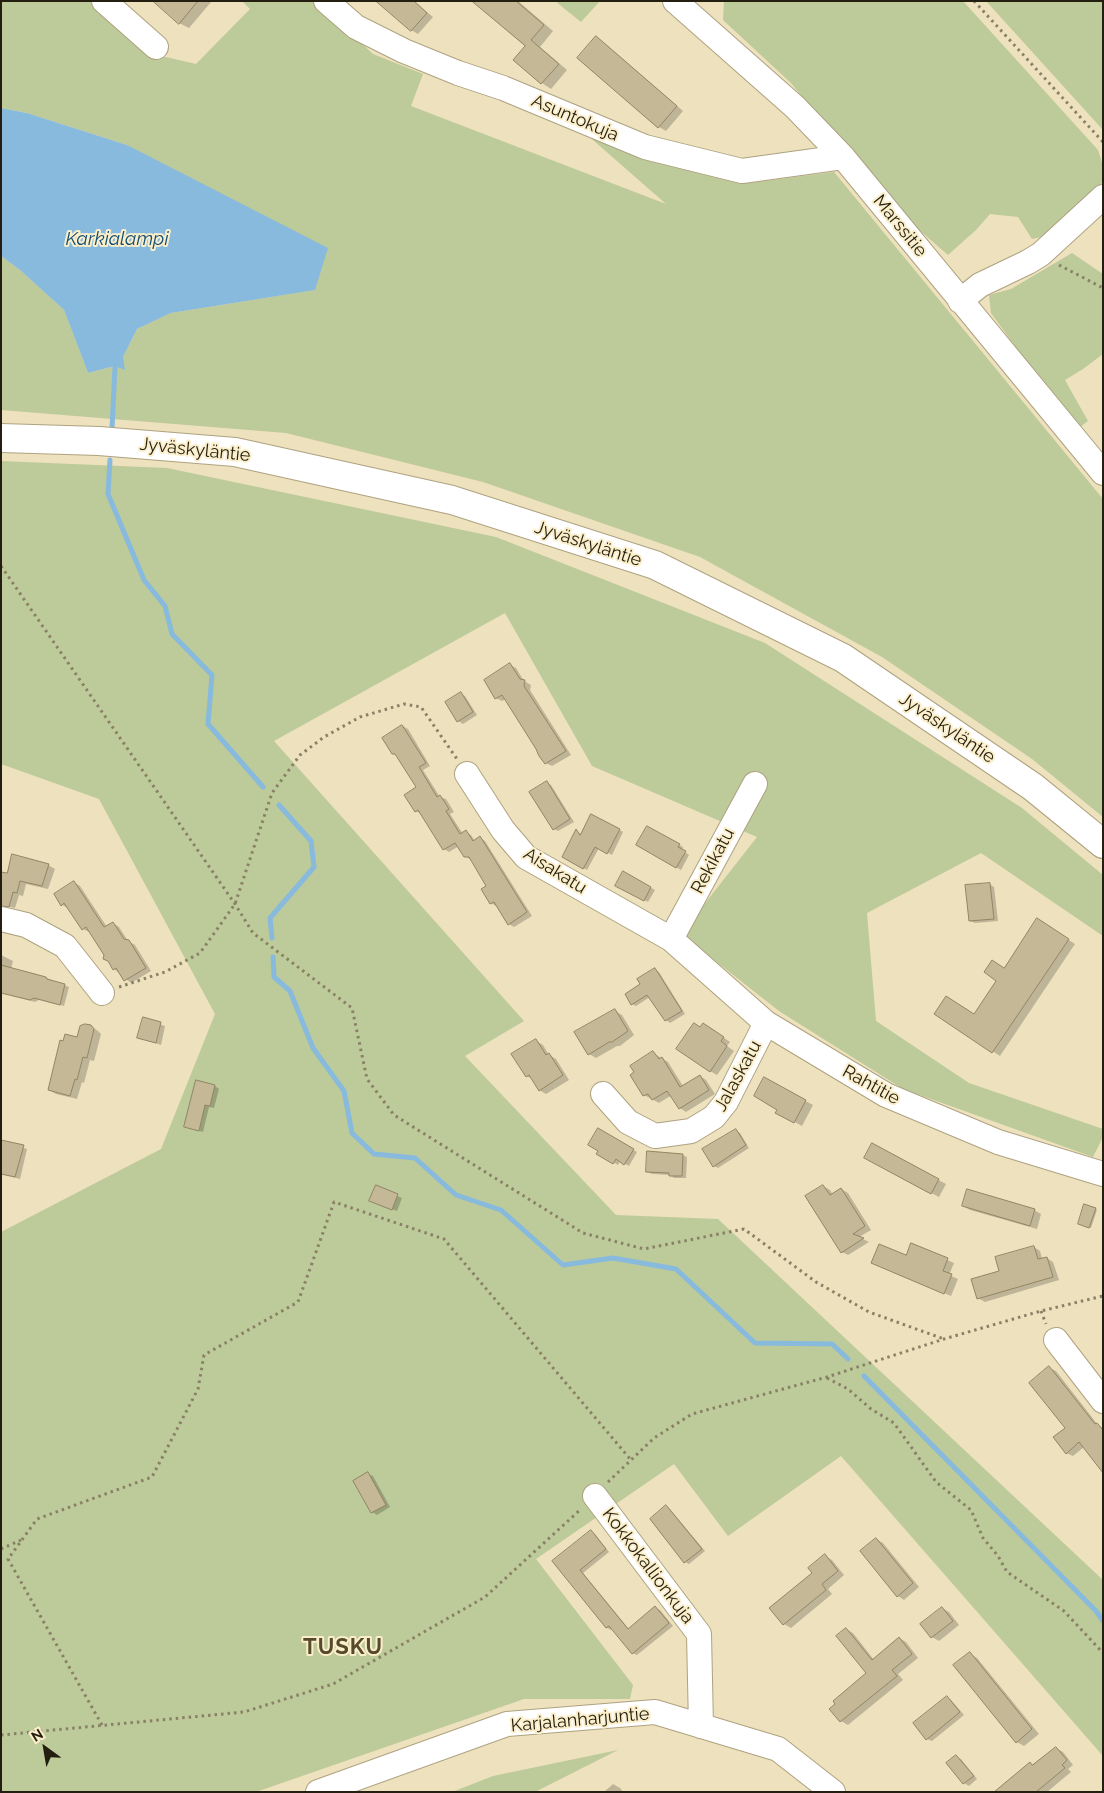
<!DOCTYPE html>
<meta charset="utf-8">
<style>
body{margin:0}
#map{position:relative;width:1104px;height:1793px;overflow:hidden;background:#eee1bd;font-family:Raleway,sans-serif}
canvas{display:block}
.frame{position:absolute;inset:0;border:2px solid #231e10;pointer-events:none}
.north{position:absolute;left:20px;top:1723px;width:50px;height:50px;-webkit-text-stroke:4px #fbeeca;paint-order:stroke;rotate:328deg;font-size:14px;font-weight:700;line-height:20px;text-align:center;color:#231e10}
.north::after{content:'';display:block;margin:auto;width:18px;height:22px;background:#231e10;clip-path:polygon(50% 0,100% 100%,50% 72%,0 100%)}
</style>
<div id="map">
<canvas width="1104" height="1793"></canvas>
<div class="frame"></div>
<div class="north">N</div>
</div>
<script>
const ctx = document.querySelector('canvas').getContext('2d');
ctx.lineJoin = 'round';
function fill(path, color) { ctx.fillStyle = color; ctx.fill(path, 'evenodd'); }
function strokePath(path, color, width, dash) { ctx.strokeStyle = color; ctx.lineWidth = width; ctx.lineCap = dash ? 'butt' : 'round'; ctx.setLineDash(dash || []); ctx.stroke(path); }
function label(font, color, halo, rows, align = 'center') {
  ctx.font = font + ' Raleway,sans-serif'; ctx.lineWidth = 4; ctx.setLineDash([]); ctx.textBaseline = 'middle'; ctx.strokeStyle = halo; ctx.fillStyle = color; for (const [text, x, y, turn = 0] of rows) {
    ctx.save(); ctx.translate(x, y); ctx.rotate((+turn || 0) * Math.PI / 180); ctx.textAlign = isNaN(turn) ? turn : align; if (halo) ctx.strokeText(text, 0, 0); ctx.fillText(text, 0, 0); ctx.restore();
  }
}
fill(new Path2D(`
 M1 1H94L153 54 196 64 250 9 242 1H316L373 54 423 74 411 106 666 204 585 133 644 157 749 183 834 172 1103 499V817L1032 759 882 657 700 557 483 482 286 433 1 410V256L20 270 64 310 88 373 115 366 123 357 137 329 171 313 314 290 127 145 27 113 1 108Z
 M555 1H600L581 22Z
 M724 1H963L1098 150 1103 166V181L1088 204 1053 235 1032 239 1018 217 990 214 976 230 948 255 886 201 791 83 723 20Z
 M986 1H1103V130Z
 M1072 253 1103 274V354L1083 369 1065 380 1088 421 1076 430 991 313 989 295 1011 289Z
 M1 461 167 468 496 537 765 643 1022 808 1103 875V936L981 853 867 913 876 1021 969 1083 1103 1129V1137L1093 1157 903 1089 779 1011 681 934 757 837 592 766 505 613 274 741 524 1021 465 1056 616 1215 718 1219 1103 1580V1756L841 1456 728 1536 674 1464 536 1559 633 1685 630 1699H524L256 1792H1V1232L161 1149 215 1014 99 799 1 764Z
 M618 1750 535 1792H452L493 1776Z`), '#bdca99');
fill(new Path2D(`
 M1 108 27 113 127 145 328 248 315 290 171 313 137 329 123 357 125 370 115 366 88 373 64 310 20 270 1 256Z`), '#88bade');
fill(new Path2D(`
 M155 1H212L189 28 179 23Z
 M378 1H414L433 17 418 34 411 30Z
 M474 1H518L553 31 540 47 567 70 551 89 542 83 514 60 527 46Z
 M596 38 603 42 683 111 666 131 659 127 579 58Z
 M510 665 516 668 524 681 531 685 530 690 571 755 552 766 546 763 506 699 502 701 496 698Z
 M461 694 465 696 477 715 463 724 458 721Z
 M403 726 408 729 430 766 423 770 440 797 446 799 454 812 450 814 463 834 466 832 471 835 475 841 480 838 485 841 532 916 514 927 509 924 497 905 496 906 491 903 488 886 471 860 465 856 459 846 449 852 444 849 422 814 415 811 418 788 398 756 392 753Z
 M547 783 551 785 574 822 558 831 554 829Z
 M592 815 623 832 612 855 599 848 587 870 563 857 577 831 582 835Z
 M647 828 683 847 682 850 689 855 681 870 638 845Z
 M48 865 55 869 48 889 26 884 23 896 19 895 15 908 1 905 8 875Z
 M623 873 655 890 648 902 617 885Z
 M74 882 80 886 107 927 113 923 119 927 128 941 135 945 151 971 131 983 114 969 91 931 89 932 83 929 68 908 62 905Z
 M989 884 994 887 998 921 975 923 970 921Z
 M1044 924 1075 944 1000 1056 936 1014 974 1015 1004 969Z
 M1 955 13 961 11 969 46 978 69 987 64 1006 39 1000 35 1002 1 993Z
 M655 970 659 972 685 1014 670 1023 666 1020 650 997 636 1006 632 1004 642 985Z
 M615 1011 622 1015 634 1035 620 1046H617L596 1058 589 1054Z
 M144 1019 165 1026 161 1045 139 1038Z
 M91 1026 98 1031 101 1034 94 1061 90 1060 84 1083 82 1082 77 1099 56 1094 49 1090 64 1043 78 1038Z
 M701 1028H710L730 1042 727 1046 734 1051 717 1075 710 1071Z
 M536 1041 543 1045 549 1055 556 1059 569 1080 546 1094 539 1090 533 1079 526 1076Z
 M653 1053 668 1062 683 1086 700 1076 706 1080 715 1094 686 1112 680 1108 672 1095 659 1103 644 1095Z
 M764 1079 813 1105 802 1126 777 1112 779 1110Z
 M215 1086 219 1089 214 1108 209 1107 203 1132 186 1127Z
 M599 1130 637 1152 629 1166 620 1161 618 1165 598 1153 599 1150Z
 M736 1131 740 1133 749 1148 718 1168 714 1166Z
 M1 1141 27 1149 20 1179 1 1174Z
 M872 1145 946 1184 939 1197 872 1162Z
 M682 1155 687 1157 686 1178H674L670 1175 652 1174 647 1172Z
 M823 1186 830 1190 833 1195 841 1189 848 1193 871 1230 859 1237 869 1242 848 1255 842 1252Z
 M376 1187 402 1198 397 1211 375 1203Z
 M963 1206 1034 1210 1041 1214 1037 1229 970 1210Z
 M1095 1209 1097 1210 1091 1228 1081 1225Z
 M912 1244 954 1263 949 1275 958 1279 951 1296 872 1263 906 1257Z
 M1034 1247 1040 1251 1042 1259 1047 1258 1053 1262 1059 1280 985 1302 978 1298 1000 1272Z
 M1049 1368 1056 1371 1098 1425 1103 1428V1471L1084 1447 1073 1456 1066 1453V1428Z
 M368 1474 373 1476 390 1507 377 1515 372 1512Z
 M666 1507 670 1509 705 1551 689 1564 685 1562 652 1519Z
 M591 1532 595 1534 609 1552 583 1573 629 1629 655 1608 660 1610 673 1626 637 1655 632 1653 613 1629 611 1630 607 1628 553 1562Z
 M876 1539 883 1543 919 1587 904 1600 898 1596Z
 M825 1556 832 1560 844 1575 828 1589 832 1594 791 1628 784 1624Z
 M942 1608 949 1612 959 1625 939 1641 932 1637 921 1625Z
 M846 1629 853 1633 874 1660 899 1638 906 1642 918 1658 898 1674 903 1680 848 1725 841 1721 831 1709 868 1673Z
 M970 1654 977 1658 1039 1734 1024 1746 1017 1742Z
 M947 1697 951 1700 964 1715 932 1741 927 1739Z
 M1056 1748 1063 1752 1073 1765 1068 1769 1071 1772 1047 1792H995L1031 1764 1034 1765Z
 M956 1757 961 1759 977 1779 969 1786 964 1783 948 1763Z
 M613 1784 620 1788 623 1792H604Z`), '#0003');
strokePath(new Path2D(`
 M112 429 115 366
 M110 460 108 494 144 580 165 606 172 634 212 675 208 724 263 787
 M272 938 270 918 314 867 311 841 279 805
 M273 957 274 977 290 991 313 1048 344 1091 352 1133 374 1154 415 1158 456 1195 501 1210 563 1265 613 1258 676 1269 755 1343 832 1344 848 1359
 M864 1376 1096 1611 1103 1621`), '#88bade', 5);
const building = new Path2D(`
 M153 1H198L179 24Z
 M376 1H414L427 13 411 31Z
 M472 1H516L544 25 531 40 559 64 541 84 513 60 525 46Z
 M596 36 677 106 658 128 577 58Z
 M510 663 520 679 525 680 524 686 566 751 545 764 539 756 536 749 502 695 495 699 484 680Z
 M461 692 473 712 457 722 445 702Z
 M402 725 426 763 419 767 437 797 440 795 449 809 446 811 460 834 466 830 473 841 480 836 527 912 508 925 494 902 490 904 481 889 486 886 469 857H464L455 843 443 850 418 810 415 812 404 795 416 787 395 754H392L382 738Z
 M547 781 570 819 553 830 529 792Z
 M591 814 620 829 607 854 595 847 583 869 562 857 576 829 580 835Z
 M647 826 680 844 678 847 686 851 676 868 636 845Z
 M12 854 49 864 42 886 20 881 17 893 13 892 9 907 1 906V872L7 873Z
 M623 871 651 887 644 901 615 886Z
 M74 881 104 927 113 922 124 939 129 940 146 968 124 981 116 968 113 970 108 961 103 959 104 955 86 927 82 930 64 903 61 906 54 894Z
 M990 883 994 919 969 921 965 885Z
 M1037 918 1069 939 992 1053 934 1014 946 996 974 1014 996 981 984 972 992 960 1004 968Z
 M1 965 46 977 47 979 65 984 60 1005 34 998 30 1000 1 993Z
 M655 968 682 1011 665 1021 647 995 631 1005 625 994 640 984 637 979Z
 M615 1009 628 1031 612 1042H609L588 1055 574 1032Z
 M143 1017 161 1022 156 1043 137 1038Z
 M694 1023 700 1027 703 1023 724 1037 721 1041 727 1046 710 1072 676 1049Z
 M85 1024 91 1025 94 1029 87 1058 83 1057 77 1080 75 1079 70 1096 48 1090 60 1040 63 1041 65 1034 77 1037 80 1026Z
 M536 1039 546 1055 549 1053 563 1075 539 1091 529 1075 526 1077 511 1054Z
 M653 1051 659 1059 662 1057 680 1087 700 1075 709 1090 679 1109 667 1091 652 1100 648 1094 643 1096 630 1075 634 1072 630 1066Z
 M764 1077 806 1100 794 1123 775 1113 777 1110 754 1096Z
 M196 1080 215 1085 210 1106 205 1105 199 1131 184 1127Z
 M598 1128 634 1149 624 1165 616 1159 613 1164 596 1154 598 1151 588 1145Z
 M736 1129 746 1145 713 1167 702 1149Z
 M1 1140 24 1145 15 1177 1 1174Z
 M872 1143 939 1179 931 1194 864 1158Z
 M647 1151 683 1154 682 1176H669V1173L646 1172Z
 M376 1185 398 1194 392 1210 369 1201Z
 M823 1185 830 1195 841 1188 865 1226 853 1234 864 1238 841 1253 805 1196Z
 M967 1189 1035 1209 1030 1226 962 1206Z
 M1084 1204 1096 1208 1089 1228 1078 1224Z
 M911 1243 948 1258 943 1271 952 1274 944 1294 871 1263 879 1244 906 1255Z
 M1034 1246 1038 1259 1047 1257 1053 1277 977 1299 971 1279 999 1271 995 1257Z
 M1049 1366 1095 1424 1097 1423 1103 1430V1473L1079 1442 1066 1454 1053 1437 1065 1428 1029 1383Z
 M368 1472 386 1505 371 1513 353 1481Z
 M666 1505 702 1549 684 1563 650 1519Z
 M591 1530 606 1549 580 1570 628 1629 655 1606 669 1623 632 1654 609 1626 606 1628 552 1561Z
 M876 1538 913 1583 897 1597 860 1551Z
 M825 1554 838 1571 822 1584 826 1590 783 1625 769 1608 812 1573 808 1568Z
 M942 1607 953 1621 931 1638 920 1624Z
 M846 1628 872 1660 899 1637 912 1654 892 1670 897 1676 840 1722 829 1709 835 1704 833 1701 866 1673 836 1636Z
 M970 1652 1032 1729 1016 1743 953 1665Z
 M947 1696 960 1712 926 1740 913 1723Z
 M1056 1747 1067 1760 1062 1765 1065 1768 1036 1792H994L1030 1762 1032 1765Z
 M956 1755 974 1776 963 1784 946 1763Z`);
fill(building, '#c5b896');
strokePath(building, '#918564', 1);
const minor = new Path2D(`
 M104 1 156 47
 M326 1 356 27 404 51 458 73 503 88 645 147 742 171 843 157
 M675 1 795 107 843 157 1103 473
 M960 301 980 285 1028 262 1041 254 1103 197
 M467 774 503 830 526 857 671 939 766 1023 886 1095 998 1142 1103 1174
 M1 919 26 925 65 946 102 993
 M671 939 755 784
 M603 1094 628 1122 655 1136 691 1131 714 1117 726 1102 766 1023
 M1056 1340 1103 1401
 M595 1496 699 1634 701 1726
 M318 1792 507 1724 655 1712 778 1749 833 1792`);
const highway = new Path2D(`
 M1 438 99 441 235 452 452 500 655 565 843 658 1033 787 1103 844`);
strokePath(minor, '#aea280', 26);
strokePath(highway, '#aea280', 30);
strokePath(new Path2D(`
 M974 1 1103 142
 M1059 265 1103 288
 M1 566 235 904 253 933 352 1008 367 1079 394 1115 583 1233 644 1249 744 1229 816 1282 869 1312 944 1339
 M119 987 165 972 200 953 235 904 272 793 300 755 324 737 360 717 404 704 421 707 457 759
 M1041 1311 1046 1324
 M827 1378 848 1389 871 1409 894 1423 936 1482 971 1510 983 1538 998 1556 1007 1572 1064 1611 1103 1653
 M608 1482 654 1438 692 1414 827 1377 944 1339 1041 1311 1103 1296
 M1 1549 21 1540
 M102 1725 8 1559 37 1519 152 1477 198 1389 204 1355 298 1302 334 1202 444 1239 631 1460
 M1 1735 244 1712 333 1684 485 1597 581 1509`), '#898067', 3, [2.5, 4]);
strokePath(minor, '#fff', 24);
strokePath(highway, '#fff', 28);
label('18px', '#231e10', '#fbeeca', [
 ["Asuntokuja",575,118,23],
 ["Marssitie",900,226,51],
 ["Jyväskyläntie",195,450,6],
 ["Jyväskyläntie",588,544,18],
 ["Jyväskyläntie",947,728,34],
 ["Rekikatu",713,861,-62],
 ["Aisakatu",555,871,32],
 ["Jalaskatu",738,1076,-61],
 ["Rahtitie",871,1085,29],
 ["Kokkokallionkuja",648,1566,53],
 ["Karjalanharjuntie",580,1720,-5]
]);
label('italic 19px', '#124d71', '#fbeeca', [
 ["Karkialampi",117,239]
]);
ctx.letterSpacing = '1px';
label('bold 22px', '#564a2c', '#fbeeca', [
 ["TUSKU",343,1647]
]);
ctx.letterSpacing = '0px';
</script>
